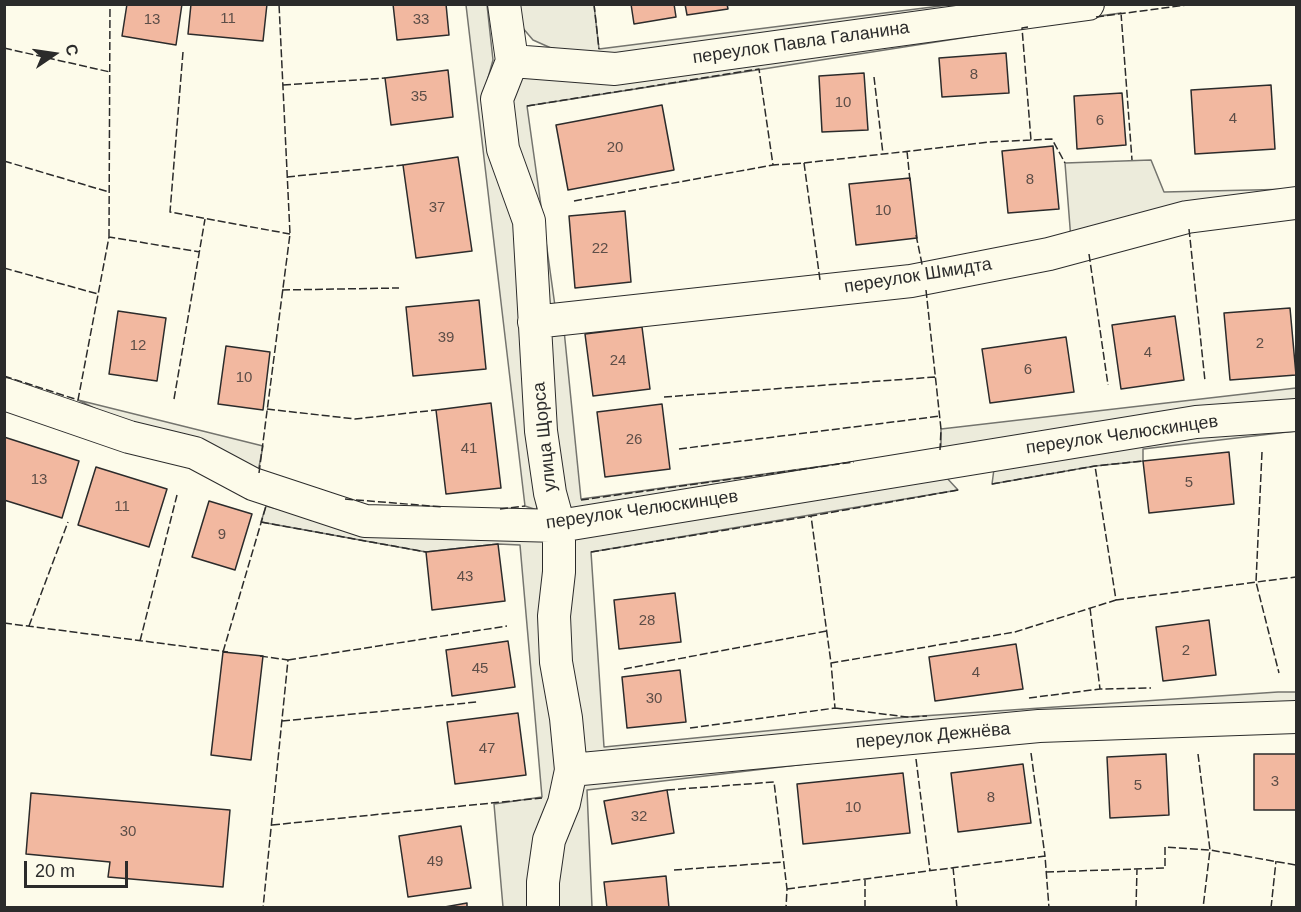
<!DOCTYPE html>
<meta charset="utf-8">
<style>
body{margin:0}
#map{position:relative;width:1301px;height:912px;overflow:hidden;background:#fdfbea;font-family:Arial,sans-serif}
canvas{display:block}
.frame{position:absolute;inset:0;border:6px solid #2b2b2b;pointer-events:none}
.north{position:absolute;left:24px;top:24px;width:60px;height:60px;-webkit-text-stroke:4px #fdfbea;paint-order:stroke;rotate:77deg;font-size:16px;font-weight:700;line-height:24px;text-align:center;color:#2b2b2b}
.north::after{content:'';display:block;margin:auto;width:21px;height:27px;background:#2b2b2b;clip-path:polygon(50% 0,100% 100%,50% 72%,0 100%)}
.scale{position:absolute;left:24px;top:861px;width:104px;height:27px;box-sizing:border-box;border:3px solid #2b2b2b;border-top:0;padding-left:8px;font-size:18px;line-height:21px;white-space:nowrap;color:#2b2b2b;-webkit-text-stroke:4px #fdfbea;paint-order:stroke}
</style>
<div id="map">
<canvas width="1301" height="912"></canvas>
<div class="frame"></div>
<div class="north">С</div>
<div class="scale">20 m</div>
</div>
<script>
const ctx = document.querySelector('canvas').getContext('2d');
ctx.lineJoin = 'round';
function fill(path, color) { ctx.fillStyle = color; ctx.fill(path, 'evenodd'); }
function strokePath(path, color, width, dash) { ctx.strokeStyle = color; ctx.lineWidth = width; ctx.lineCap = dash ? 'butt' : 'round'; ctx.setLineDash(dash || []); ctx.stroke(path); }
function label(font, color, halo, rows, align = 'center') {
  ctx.font = font + ' Arial,sans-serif'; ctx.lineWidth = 4.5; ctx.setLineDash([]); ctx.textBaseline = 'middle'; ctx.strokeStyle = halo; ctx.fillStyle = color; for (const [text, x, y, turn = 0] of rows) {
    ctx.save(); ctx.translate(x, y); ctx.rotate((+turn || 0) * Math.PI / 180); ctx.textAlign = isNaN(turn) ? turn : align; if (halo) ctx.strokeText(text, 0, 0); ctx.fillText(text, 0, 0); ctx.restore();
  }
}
const green = new Path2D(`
 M466 5H487L493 60 482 100 519 223 520 314 537 510 525 506Z
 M514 5H594L599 49 948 5H999L614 58 551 48 533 40 516 20Z
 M1121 13 527 106 555 306 542 314 506 100 520 71 615 81Z
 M1151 160 1164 192 1296 189 1071 240 1065 163Z
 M564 330 581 499 941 450V429L1296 388V404L565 513 545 331Z
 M78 400 263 446 258 472 134 428Z
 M1296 426V431L1143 449V461L1095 466 992 484 994 469 1198 433Z
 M946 477 958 490 591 552 604 747 907 717 1278 692H1296V709L582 763 564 658 570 536Z
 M266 506 359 529 550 536 559 752 532 907H503L494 804 542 797 520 545 498 544 426 552 261 522Z
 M1025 738 587 790 592 907 555 908 554 883 577 781Z`);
fill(green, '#ecebdb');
strokePath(green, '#74746e', 1.5);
const building = new Path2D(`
 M127 4H182L176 45 122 36Z
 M191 4H267L263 41 188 34Z
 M393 4H446L449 35 397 40Z
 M631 4H674L676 17 634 24Z
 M685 4H727L728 9 687 15Z
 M1006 53 1009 93 942 97 939 58Z
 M448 70 453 117 391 125 385 78Z
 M864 73 868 130 822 132 819 76Z
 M1271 85 1275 149 1195 154 1191 90Z
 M1122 93 1126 145 1077 149 1074 96Z
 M662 105 674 170 568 190 556 125Z
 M1053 146 1059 209 1008 213 1002 151Z
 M458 157 472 251 416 258 403 165Z
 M910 178 917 238 856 245 849 184Z
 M625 211 631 282 575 288 569 216Z
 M479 300 486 369 413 376 406 307Z
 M1290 308 1296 375 1230 380 1224 313Z
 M118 311 166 318 157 381 109 374Z
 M1175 316 1184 380 1121 389 1112 325Z
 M642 327 650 389 593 396 585 334Z
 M1066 337 1074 392 990 403 982 349Z
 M226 346 270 352 263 410 218 404Z
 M491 403 501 488 446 494 436 410Z
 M662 404 670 469 605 477 597 412Z
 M4 437 79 461 62 518 4 500Z
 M1229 452 1234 504 1149 513 1143 461Z
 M96 467 167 489 149 547 78 525Z
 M209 501 252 514 235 570 192 557Z
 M498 544 505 601 432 610 426 552Z
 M675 593 681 642 619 649 614 600Z
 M1209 620 1216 675 1163 681 1156 627Z
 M508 641 515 687 452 696 446 650Z
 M1016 644 1023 689 935 701 929 657Z
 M223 652 263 656 251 760 211 755Z
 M680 670 686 722 627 728 622 677Z
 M518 713 526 775 455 784 447 722Z
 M1166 754 1169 815 1110 818 1107 757Z
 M1254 754H1296V810H1254Z
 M1023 764 1031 823 958 832 951 773Z
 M903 773 910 833 803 844 797 784Z
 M667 790 674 833 612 844 604 801Z
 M31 793 230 810 223 887 108 877 110 862 26 854Z
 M461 826 471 888 408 897 399 836Z
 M666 876 669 908H607L604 882Z
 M467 903V908H439Z`);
fill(building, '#f2b8a0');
strokePath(building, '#2b2b2b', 1.5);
const street = new Path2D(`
 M504 4 512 61 497 99 503 149 529 221 541 431 550 493 559 526V572L554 616 556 662 566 718 571 770 564 803 549 840 543 882V908
 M512 61 615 69 1088 4
 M534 322 911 281 1049 254 1187 217 1296 203
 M4 394 129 437 195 453 253 484 365 521 559 526 1196 422 1296 415
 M571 770 1039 726 1296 717`);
strokePath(street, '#2b2b2b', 34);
strokePath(street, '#fdfbea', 32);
strokePath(new Path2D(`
 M594 4 599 49
 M1121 13 1132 160
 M1096 17 1194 4
 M1028 27 1022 28 1031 140
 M4 48 110 72
 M183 52 170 212 290 234
 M874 77 883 154
 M283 85 385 78
 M527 106 759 69 773 165 804 163 820 280
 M907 151 910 181
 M4 161 109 192
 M804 163 990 142 1052 139 1065 163
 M287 177 403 165
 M574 201 773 165
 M1189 229 1205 381
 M916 235 922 264H925
 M109 237 110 4
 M1089 254 1108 385
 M4 268 98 294
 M282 290 399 288
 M926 290 941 429 940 450
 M4 376 78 400 109 237 200 252
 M664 397 935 377
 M174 399 205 219
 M267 409 355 419 436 410
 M679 449 940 416
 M1262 452 1256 582 1279 673
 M259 473 290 234 279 4
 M992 484 1095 466 1143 461
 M958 490 811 516 831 663 1015 632 1116 600 1095 466
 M345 499 443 507
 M581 500 854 462
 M500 509 525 506
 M261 522 426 552
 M591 552 811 516
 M1116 600 1296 577
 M1090 608 1100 689
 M4 623 228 652
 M29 626 68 522
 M140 641 177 495
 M223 652 266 506
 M260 656 288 660 263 908
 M288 660 507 626
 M624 669 827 631
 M1029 698 1100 689 1151 688
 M835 708 907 717 927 716
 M282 721 477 702
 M690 728 835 708 831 663
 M1031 753 1045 856
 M1198 754 1210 850 1203 908
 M916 759 930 871
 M667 790 774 782 787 889 786 908
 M272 825 542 798
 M953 867 957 908
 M674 870 783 862
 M1046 872 1165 868V847L1210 850 1296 865
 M787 889 1045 856 1049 908
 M865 908V880
 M1136 908 1137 869
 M1271 908 1276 861`), '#2b2b2b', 1.5, [8, 3]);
label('15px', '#5d4e48', null, [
 ["11",228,19],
 ["13",152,20],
 ["33",421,20],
 ["8",974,75],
 ["35",419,97],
 ["10",843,103],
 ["4",1233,119],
 ["6",1100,121],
 ["20",615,148],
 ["8",1030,180],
 ["37",437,208],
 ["10",883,211],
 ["22",600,249],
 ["39",446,338],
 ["2",1260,344],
 ["12",138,346],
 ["4",1148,353],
 ["24",618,361],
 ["6",1028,370],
 ["10",244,378],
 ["26",634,440],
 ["41",469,449],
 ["13",39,480],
 ["5",1189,483],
 ["11",122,507],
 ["9",222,535],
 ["43",465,577],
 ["28",647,621],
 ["2",1186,651],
 ["45",480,669],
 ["4",976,673],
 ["30",654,699],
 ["47",487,749],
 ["3",1275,782],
 ["5",1138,786],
 ["8",991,798],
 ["10",853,808],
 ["32",639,817],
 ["30",128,832],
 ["49",435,862]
]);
label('18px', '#2b2b2b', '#fdfbea', [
 ["переулок Павла Галанина",801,43,-8],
 ["переулок Шмидта",918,276,-9],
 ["переулок Челюскинцев",1122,435,-8],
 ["улица Щорса",545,437,-96],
 ["переулок Челюскинцев",642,510,-8],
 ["переулок Дежнёва",933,736,-5]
]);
</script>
